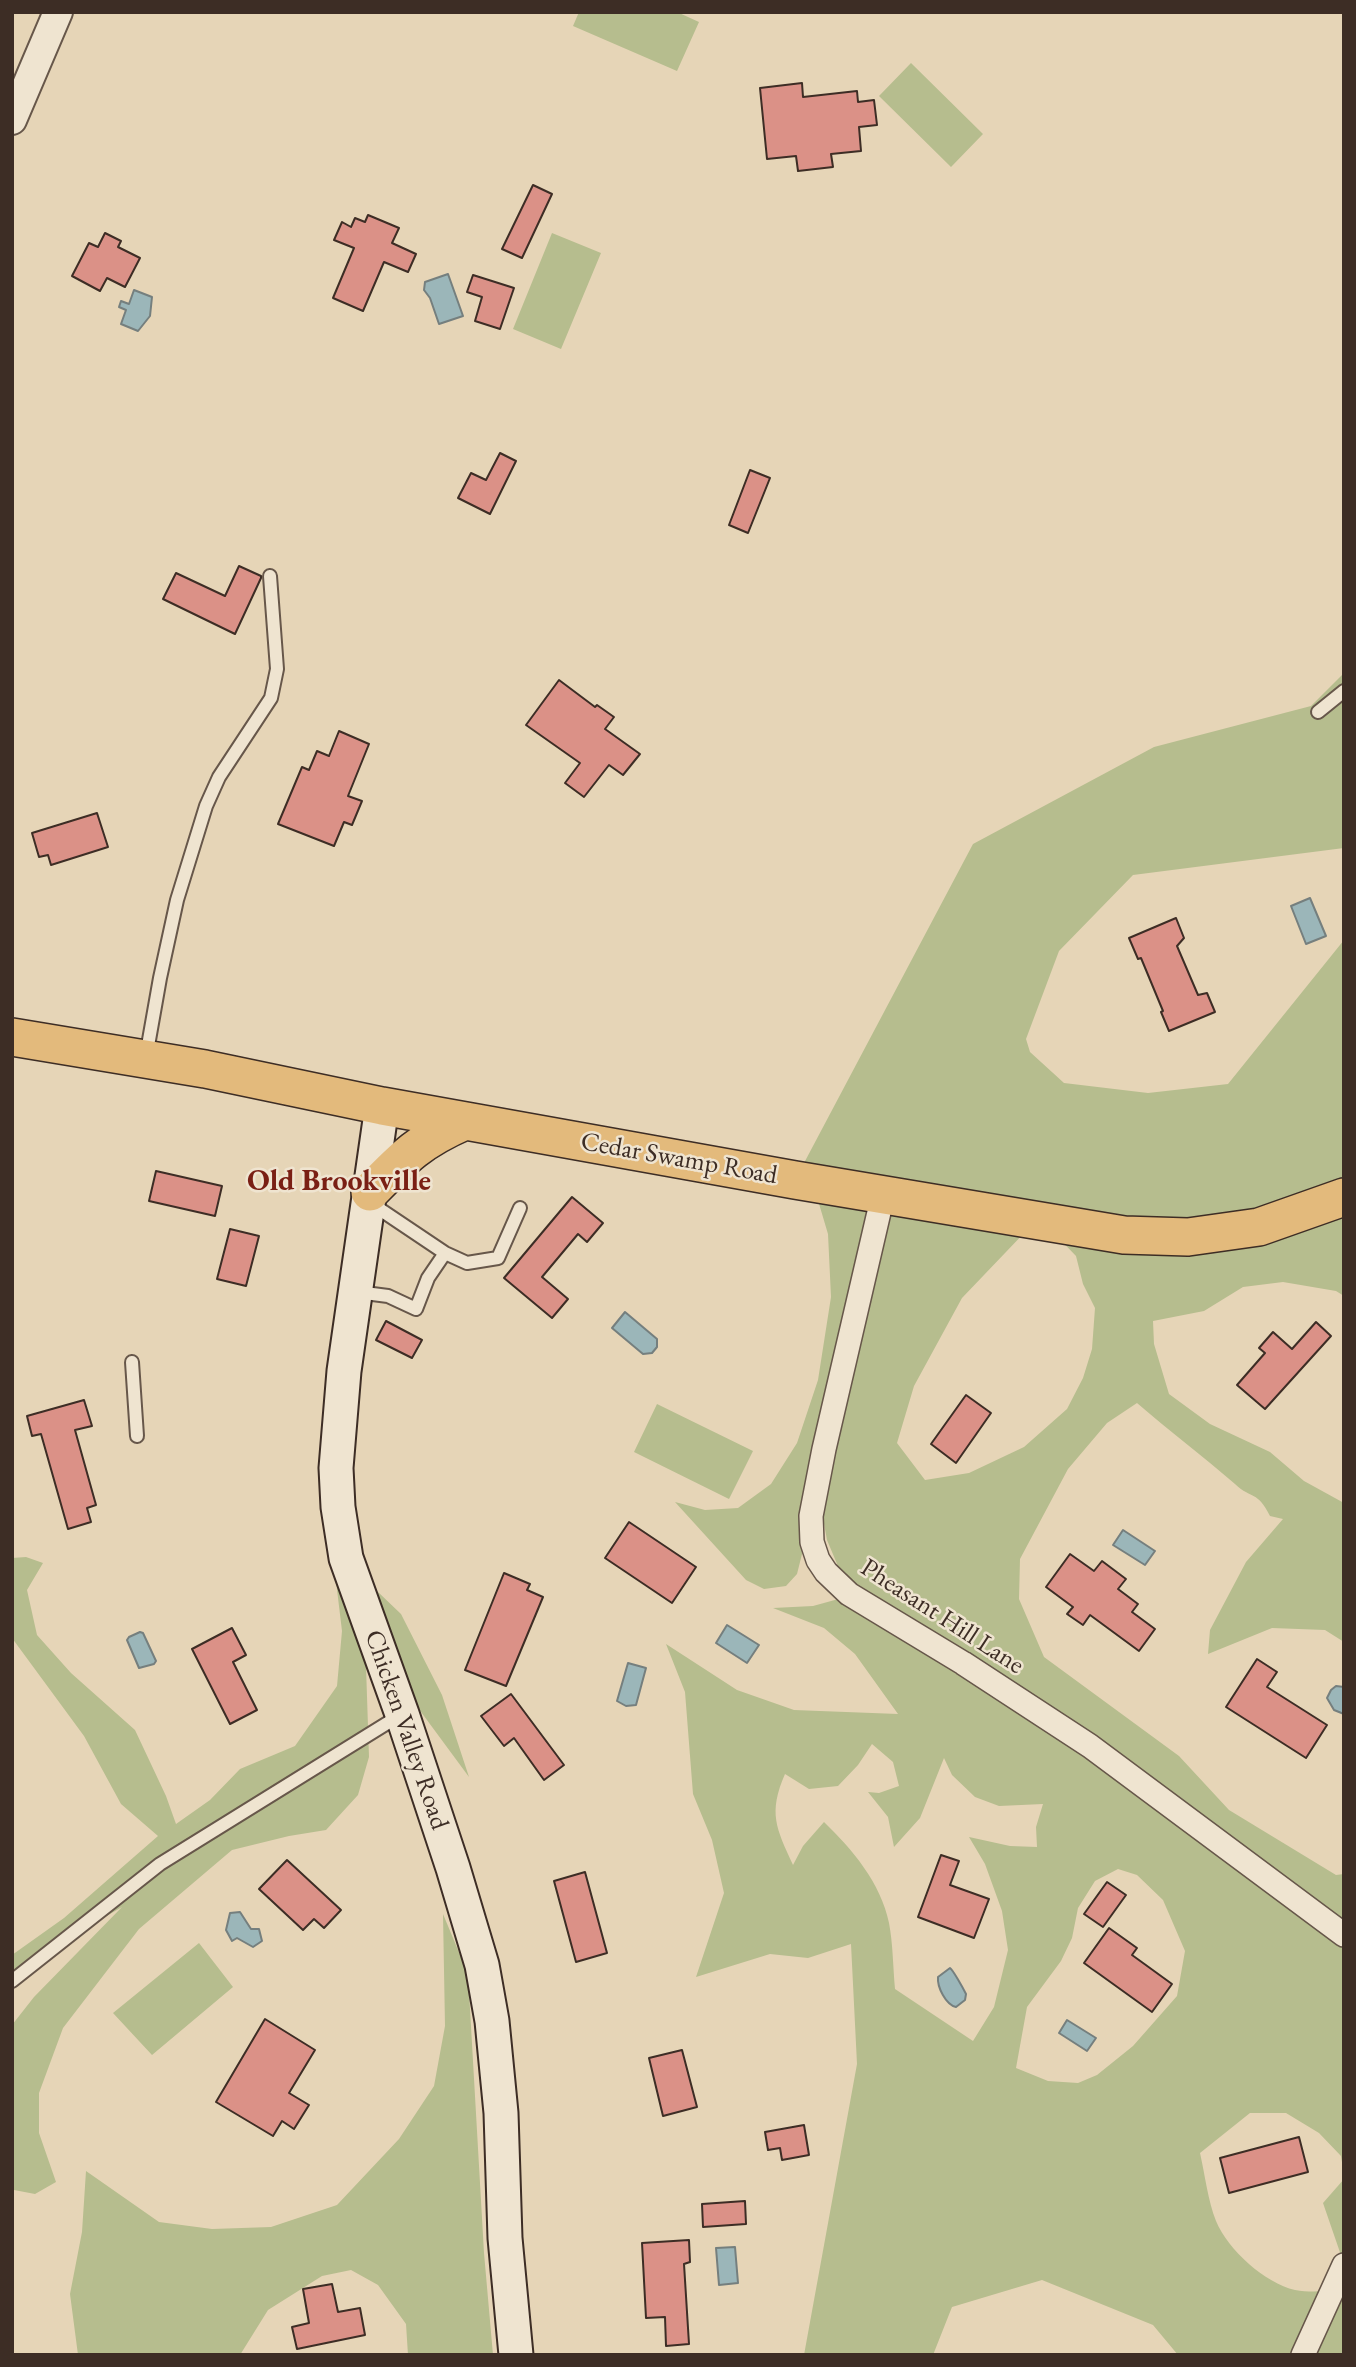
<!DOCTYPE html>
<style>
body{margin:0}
#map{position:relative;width:1356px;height:2367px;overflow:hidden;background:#e6d5b7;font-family:"EB Garamond",serif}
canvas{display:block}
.frame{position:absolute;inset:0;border:14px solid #3d2d25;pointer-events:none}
</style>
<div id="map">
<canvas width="1356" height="2367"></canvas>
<div class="frame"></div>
</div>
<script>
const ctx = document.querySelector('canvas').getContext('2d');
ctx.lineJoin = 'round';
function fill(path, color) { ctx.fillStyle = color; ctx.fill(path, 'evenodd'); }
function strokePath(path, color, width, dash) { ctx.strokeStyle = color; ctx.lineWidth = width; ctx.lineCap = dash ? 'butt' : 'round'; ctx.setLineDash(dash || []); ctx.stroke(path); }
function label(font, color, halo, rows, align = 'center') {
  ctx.font = font + ' "EB Garamond",serif'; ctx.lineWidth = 5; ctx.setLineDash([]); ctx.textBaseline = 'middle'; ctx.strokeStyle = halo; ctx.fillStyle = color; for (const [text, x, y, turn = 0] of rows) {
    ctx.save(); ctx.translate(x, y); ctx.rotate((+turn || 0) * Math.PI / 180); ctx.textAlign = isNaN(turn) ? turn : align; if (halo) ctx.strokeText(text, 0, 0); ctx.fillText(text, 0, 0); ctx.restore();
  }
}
fill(new Path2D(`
 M579 12H677L699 22 677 71 573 26Z
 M911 63 983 134 951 167 879 96Z
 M552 233 601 253 561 349 513 329Z
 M1344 673V848L1133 875 1059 951 1026 1039 1030 1052 1064 1083 1148 1093 1228 1084 1344 940V1197L1188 1237 795 1180 973 844 1154 747 1311 706Z
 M804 1184 1129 1242H1200L1266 1232 1344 1202V1296L1336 1291 1283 1282 1243 1287 1204 1311 1153 1321 1154 1344 1169 1394 1210 1424 1270 1452 1304 1481 1344 1503V1642L1325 1630 1272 1628 1208 1654 1210 1630 1246 1562 1283 1519 1270 1516C1257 1490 1252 1500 1235 1484 1203 1456 1169 1431 1137 1403L1107 1423 1068 1469 1020 1559 1019 1599 1044 1657 1179 1756 1229 1810 1336 1875 1344 1874V2175L1341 2156 1319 2133 1286 2113H1250L1200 2153C1205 2175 1208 2201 1216 2221 1228 2250 1265 2283 1295 2290 1312 2293 1328 2291 1344 2289V2355H1178L1153 2325 1042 2280 952 2307 933 2355H804L857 2064 851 1944 808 1958 770 1954 696 1977 724 1893 712 1840 693 1794 685 1692 666 1644 737 1690 794 1710 898 1714 855 1654 824 1628 773 1608 813 1606 842 1598 840 1571 827 1540 823 1518 803 1550 797 1574 786 1586 764 1589 746 1580 675 1502 705 1510 738 1508 771 1484 797 1443 818 1380 831 1297 828 1234 817 1197ZM1047 1226 1076 1256 1083 1284 1095 1308 1092 1349 1083 1378 1067 1409 1024 1447 969 1473 925 1480 897 1443 914 1386 962 1298 1027 1230ZM872 1744 893 1762 899 1786 879 1793 868 1792 888 1817 894 1847 920 1818 944 1758 952 1775 975 1797 999 1806 1043 1804 1036 1827 1037 1847 1010 1846 969 1837 985 1864 1002 1911 1008 1950 994 2007 973 2041 895 1989C893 1967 893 1944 889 1923 881 1883 852 1849 824 1822L803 1846 793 1865C776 1828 768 1813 785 1774L809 1789 838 1786 858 1765ZM1118 1869 1137 1875 1163 1900 1185 1951 1177 1996 1133 2046 1097 2075 1078 2083 1048 2081 1016 2068 1027 2007 1061 1961 1072 1938 1078 1908 1095 1881Z
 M657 1404 753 1451 729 1499 634 1452Z
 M332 1548 401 1614 442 1695 469 1777 365 1636 369 1757 358 1795 326 1830 289 1836 232 1850 139 1929 63 2028 39 2093V2133L56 2182 35 2194 14 2190 12 2189V2025L34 1997 122 1907 16 1969 12 1974V1955L64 1918 158 1836 121 1804 84 1736 12 1638V1558L26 1557 43 1563 27 1590 37 1635 71 1673 135 1730 166 1796 176 1824 210 1800 240 1769 295 1746 337 1686 342 1631Z
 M443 1914 468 1974 484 2253 493 2355H408L406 2324 378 2285 351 2270 322 2276 268 2310 240 2355H78L70 2294 82 2232 86 2171 159 2222 212 2229 271 2227 337 2205 399 2139 434 2086 445 2026Z
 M199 1943 233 1987 152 2055 113 2013Z
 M1344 2179V2264L1323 2203Z`), '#b6bd8e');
const water = new Path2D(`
 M448 274 463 316 439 324 430 298 424 290 425 282Z
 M134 290 152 297 150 316 138 331 121 324 126 310 119 307 121 301 129 304Z
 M1310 898 1326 936 1306 944 1291 906Z
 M625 1312 657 1339V1347L652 1353 643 1354 612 1328Z
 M1123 1530 1155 1551 1145 1565 1113 1545Z
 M727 1625 759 1645 747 1663 716 1643Z
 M140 1632 143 1633 156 1661 154 1664 139 1668 127 1640 129 1637Z
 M628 1663 646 1668 636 1705 626 1706 617 1701Z
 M1336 1686 1344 1687V1714L1334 1710 1327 1698 1331 1690Z
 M240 1912 251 1929H259L262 1941 253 1947 237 1938 232 1941 226 1930 230 1913Z
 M950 1968C953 1970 963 1988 966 1994L965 2000 956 2007C946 2005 937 1987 938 1977Z
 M1067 2020 1096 2038 1087 2051 1059 2033Z
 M735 2247 738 2283 719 2285 716 2248Z`);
fill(water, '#9bb6b9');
strokePath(water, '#757f7e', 2);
const building = new Path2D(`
 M802 83 803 97 857 91 858 102 874 100 877 125 859 127 861 151 831 154 833 167 798 171 796 156 767 159 760 88Z
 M533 185 552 194 522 258 502 249Z
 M368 215 399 228 392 243 416 254 408 272 384 262 363 311 333 298 354 248 334 240 342 222 351 227 355 218 365 222Z
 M105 233 121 241 118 247 140 258 125 287 107 278 100 291 72 276 89 243 98 247Z
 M473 275 514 288 500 329 475 321 482 297 467 292Z
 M500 453 516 461 490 514 458 498 471 473 486 480Z
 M750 470 770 478 748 533 729 525Z
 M239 566 261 576V578L235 634 163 599 176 573 225 596Z
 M559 680 595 707 597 705 614 717 605 729 640 754 623 775 609 765 584 797 565 783 580 763 526 725Z
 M339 731 369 744 348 796 362 801 352 825 344 822 334 846 278 824 302 767 309 770 317 751 329 756Z
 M97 813 108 847 51 865 48 855 39 857 32 833Z
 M1176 918 1184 938 1177 946 1198 995 1207 993 1215 1012 1169 1031 1161 1012 1163 1011 1141 958 1138 959 1129 938Z
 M156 1171 222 1186 215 1216 149 1201Z
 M572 1197 603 1223 587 1242 578 1234 542 1277 568 1299 552 1318 504 1278Z
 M230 1229 259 1236 246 1286 217 1279Z
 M386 1321 422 1340 412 1358 376 1340Z
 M1316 1322 1331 1336 1265 1409 1237 1385 1265 1353 1259 1348 1273 1332 1292 1349Z
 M966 1395 991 1413 956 1463 931 1444Z
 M84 1400 92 1426 75 1430 96 1505 87 1508 91 1522 68 1529 41 1434 32 1436 27 1416Z
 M629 1522 696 1567 672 1603 605 1558Z
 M1070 1554 1094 1571 1102 1561 1126 1579 1118 1589 1138 1604 1132 1612 1155 1629 1139 1651 1090 1615 1083 1625 1067 1614 1073 1607 1046 1587Z
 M504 1573 530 1584 527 1590 543 1597 506 1686 465 1670Z
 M232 1628 246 1655 233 1662 257 1710 230 1724 192 1649Z
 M1257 1659 1277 1672 1267 1687 1327 1725 1306 1758 1226 1707Z
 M511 1694 564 1765 544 1780 514 1738 504 1746 481 1716Z
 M941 1855 959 1861 950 1885 989 1899 974 1938 918 1917Z
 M287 1860 341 1910 324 1928 314 1919 303 1930 259 1889Z
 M585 1872 607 1953 576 1962 554 1881Z
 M1107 1882 1126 1895 1103 1927 1084 1914Z
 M1109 1928 1137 1948 1132 1955 1172 1984 1152 2012 1084 1963Z
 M265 2019 315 2050 289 2093 309 2105 294 2129 282 2121 273 2136 216 2102Z
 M682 2050 697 2107 663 2116 649 2058Z
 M804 2125 809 2155 782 2160 780 2148 768 2150 765 2132Z
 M1299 2137 1308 2172 1229 2193 1220 2158Z
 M745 2201 746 2224 703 2227 702 2204Z
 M689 2240 690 2262 684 2264 689 2344 666 2346 665 2317 646 2318 642 2243Z
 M332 2284 338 2312 360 2308 365 2335 297 2349 292 2327 309 2323 303 2289Z`);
fill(building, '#db9187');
strokePath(building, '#3d2d25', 2);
const service = new Path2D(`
 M1318 712 1344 691
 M146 1057 160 978 177 900 206 806 219 777 271 698 277 669 270 576
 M372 1204 445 1253 467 1263 498 1258 520 1208
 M357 1292 388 1296 416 1309 428 1278 445 1253
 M132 1362 137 1436
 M12 1981 160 1864 402 1714`);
const minor = new Path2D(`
 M883 1195 824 1449 811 1516 812 1542 818 1560 826 1572 849 1594 963 1663 1090 1746 1344 1935
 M1303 2355 1344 2265`);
const tertiary = new Path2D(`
 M12 120 58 12`);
const secondary = new Path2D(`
 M382 1106 344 1371 336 1468 338 1507 346 1558 402 1714 453 1868 482 1965 492 2021 501 2113 505 2238 516 2355`);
const primary = new Path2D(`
 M12 1037 205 1069 382 1106 795 1180 1124 1235 1188 1237 1259 1227 1344 1197
 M370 1192C404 1157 419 1141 465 1121`);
strokePath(service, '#67574a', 16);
strokePath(minor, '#67574a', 26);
strokePath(tertiary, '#67574a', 32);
strokePath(secondary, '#3d2d25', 37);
strokePath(primary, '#3d2d25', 40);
strokePath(service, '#efe4d0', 12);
strokePath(minor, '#efe4d0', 23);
strokePath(tertiary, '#efe4d0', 28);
strokePath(secondary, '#efe4d0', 33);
strokePath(primary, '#e3ba7c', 37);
label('26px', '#3d2d25', '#efe4d0', [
 ["Cedar Swamp Road",679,1159,10],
 ["Pheasant Hill Lane",942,1617,33],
 ["Chicken Valley Road",406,1730,71]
]);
label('bold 30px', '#7a1f14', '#efe4d0', [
 ["Old Brookville",339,1182]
]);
</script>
